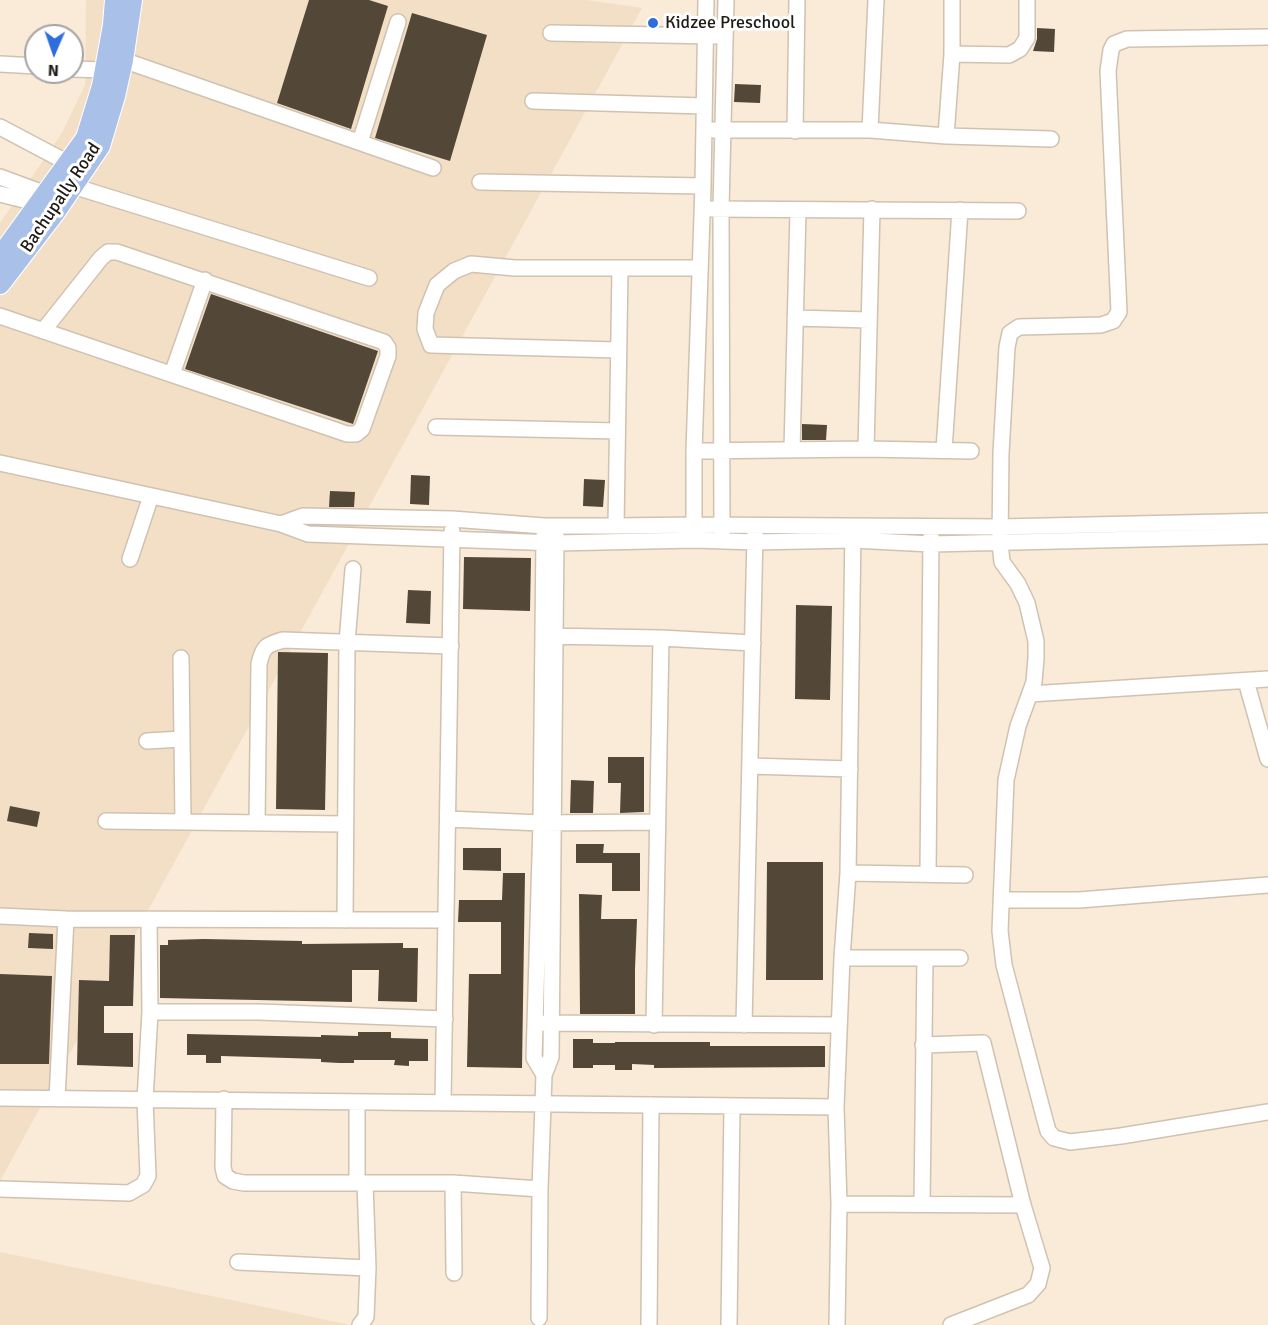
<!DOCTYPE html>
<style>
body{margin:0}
#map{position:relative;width:1268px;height:1325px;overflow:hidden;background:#f9ebd8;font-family:Signika,sans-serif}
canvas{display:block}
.north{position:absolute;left:24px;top:24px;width:60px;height:60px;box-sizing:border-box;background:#fff;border:2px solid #a5a3a1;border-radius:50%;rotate:182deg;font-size:16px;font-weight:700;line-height:24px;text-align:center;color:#1f1a13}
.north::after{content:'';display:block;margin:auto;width:21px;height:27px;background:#2e6edc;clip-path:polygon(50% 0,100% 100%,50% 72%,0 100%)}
</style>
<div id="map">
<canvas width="1268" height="1325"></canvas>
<div class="north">N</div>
</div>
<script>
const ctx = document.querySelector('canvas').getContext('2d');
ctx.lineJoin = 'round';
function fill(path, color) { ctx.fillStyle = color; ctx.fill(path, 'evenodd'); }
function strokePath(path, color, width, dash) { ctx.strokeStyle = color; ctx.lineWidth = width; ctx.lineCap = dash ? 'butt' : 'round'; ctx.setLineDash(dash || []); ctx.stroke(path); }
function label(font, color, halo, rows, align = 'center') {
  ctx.font = font + ' Signika,sans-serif'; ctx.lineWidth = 6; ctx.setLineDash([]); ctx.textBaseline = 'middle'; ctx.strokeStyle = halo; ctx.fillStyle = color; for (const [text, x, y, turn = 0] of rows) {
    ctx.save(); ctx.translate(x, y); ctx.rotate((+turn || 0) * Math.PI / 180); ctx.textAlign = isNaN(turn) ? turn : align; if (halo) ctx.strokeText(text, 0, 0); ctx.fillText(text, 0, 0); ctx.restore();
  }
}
fill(new Path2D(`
 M86 0H586L642 8 0 1181V223L62 133 85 85Z
 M0 1252 351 1325H0Z`), '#f2dfc6');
fill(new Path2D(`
 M309 0H369L388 6 351 129 277 103Z
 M412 13 487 35 450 161 375 138Z
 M1037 28 1055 29 1054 52 1033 51 1037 39Z
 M735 84 761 85 760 103 734 102Z
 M211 294 378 351 353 424 185 369Z
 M802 424 827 425 826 440H802Z
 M411 475 430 476 429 505 410 504Z
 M584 479 605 480 603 507 583 506Z
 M330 491 355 492 354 507H329Z
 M464 557 531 558 530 611 463 609Z
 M408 590 431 591 430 624 406 623Z
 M796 605 832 606 830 700 795 699Z
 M278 652 328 653 325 810 276 809Z
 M608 757H644V812L620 813 621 783H608Z
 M571 780 594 781 593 813H570Z
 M10 806 40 812 37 827 7 821Z
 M576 844H604L603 853H640V891H612V863H576Z
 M463 848H501V871L463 870Z
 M767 862H823V980H766Z
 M503 873H525L522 1068 467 1067 469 974H501V922H458L459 900H502Z
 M579 894 602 895 601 919H637L635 969V1014H580Z
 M29 933 53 934V949L28 948Z
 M110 935H135L133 1006H104V1033H133V1067L77 1065 79 980 109 981Z
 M204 939 302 941V944L403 943V948H418L417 1002 378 1001 379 970H352V1002L160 998V945H168V940Z
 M0 974 52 976 49 1064H0Z
 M358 1032H391V1038L428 1039V1061H409V1066L394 1065 395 1060H354V1063H339L321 1062V1059L221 1056V1063H206V1055H187V1034L321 1037V1035L358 1036Z
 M573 1039H593V1043H615V1042H710V1046H825V1067L654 1068V1065L632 1064V1070H615V1065H593V1068H573Z`), '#534738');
const minor = new Path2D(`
 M551 33 716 36
 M1268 37 1127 39 1114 44 1111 50 1108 71 1119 312 1113 321 1101 325 1019 327 1010 333 1007 347 1001 453 1000 543 1002 562 1018 584 1027 603 1036 641V658L1034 682 1018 726 1006 780 1000 931 1004 965 1045 1120 1048 1131 1054 1138 1070 1142 1121 1136 1268 1112
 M952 54 1009 55 1020 49 1027 38V0
 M123 60 433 168
 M0 64 36 66
 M72 69 105 70
 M533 101 704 106
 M0 127 68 163
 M713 130H870L946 136 1051 139
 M870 130 876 0
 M795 131 797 0
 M946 136 952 54V0
 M360 142 398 22
 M0 177 46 194
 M480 182 703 186
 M73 186 369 278
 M0 194 40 204
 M711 209 1018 211
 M0 316 347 434H356L362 429 388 356V348L384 342 117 252H108L101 258 43 331
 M795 318 869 320
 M618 350 431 345 425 329 426 313 437 285 454 271 471 264 515 268H699
 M172 374 205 280
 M436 427 617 431
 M866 449 872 209
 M792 450 798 211
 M944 450 960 210
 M694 451 866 449 971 451
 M0 463 281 524 308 534 556 543 694 540 755 542 853 540 931 544 1268 536
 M281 524 303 516 452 519 544 526H616L695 525 1000 527 1268 521
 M616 526 620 268
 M694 534V451L703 186 706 0
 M722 534 721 209 726 0
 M130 559 151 496
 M546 636 661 638 753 643
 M181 658 183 822
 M1246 681 1268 759
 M1030 694 1268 679
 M147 741 182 739
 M750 766 850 769
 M448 819 541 823 657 822
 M106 821 345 824
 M257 823 259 664C263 646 266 645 283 640L451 646
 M848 873 965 875
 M928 874 931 536
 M1001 900H1079L1268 885
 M0 916 66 919 446 920
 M345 920 347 642 353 569
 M842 958H960
 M150 1012H259L445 1019
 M541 1023 838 1025
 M654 1025 661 638
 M744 1025 755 533
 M923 1045 983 1043 1023 1205 1042 1268 1038 1284 1028 1295 951 1325
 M544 1075 534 1058 541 823 544 535
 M0 1098 836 1107
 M57 1099 66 919
 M224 1099 223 1167 225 1176 233 1181 244 1183H453L540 1189
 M357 1102V1183
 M443 1103 452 531
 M453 1183 454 1273
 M0 1189 129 1193 143 1185 148 1176 145 1100 150 1012 149 919
 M839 1204 1023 1205
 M922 1204 925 958
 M238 1262 368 1268
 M539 1318 540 1189 544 1075 551 1057 556 535
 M360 1325 366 1317 368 1268 365 1183
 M649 1325 651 1105
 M729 1325 732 1107
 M837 1325 839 1204 836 1107 842 958 848 873 853 530`);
const major = new Path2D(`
 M0 257 86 138 102 86 113 25 115 0
 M0 284 56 211 100 146 115 96 123 60 132 0`);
strokePath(minor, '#d0c2b1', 18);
strokePath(major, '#fff', 22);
strokePath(minor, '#fff', 15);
strokePath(major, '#a9c1e9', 20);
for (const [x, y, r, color] of [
 [653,23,6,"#2e6edc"]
]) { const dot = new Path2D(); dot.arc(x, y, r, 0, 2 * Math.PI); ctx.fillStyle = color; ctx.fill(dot); strokePath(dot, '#fff', 2); }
label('18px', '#1f1a13', '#fff', [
 ["Kidzee Preschool",665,23]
], 'left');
label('18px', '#1f1a13', '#fff', [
 ["Bachupally Road",61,198,-56]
]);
</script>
